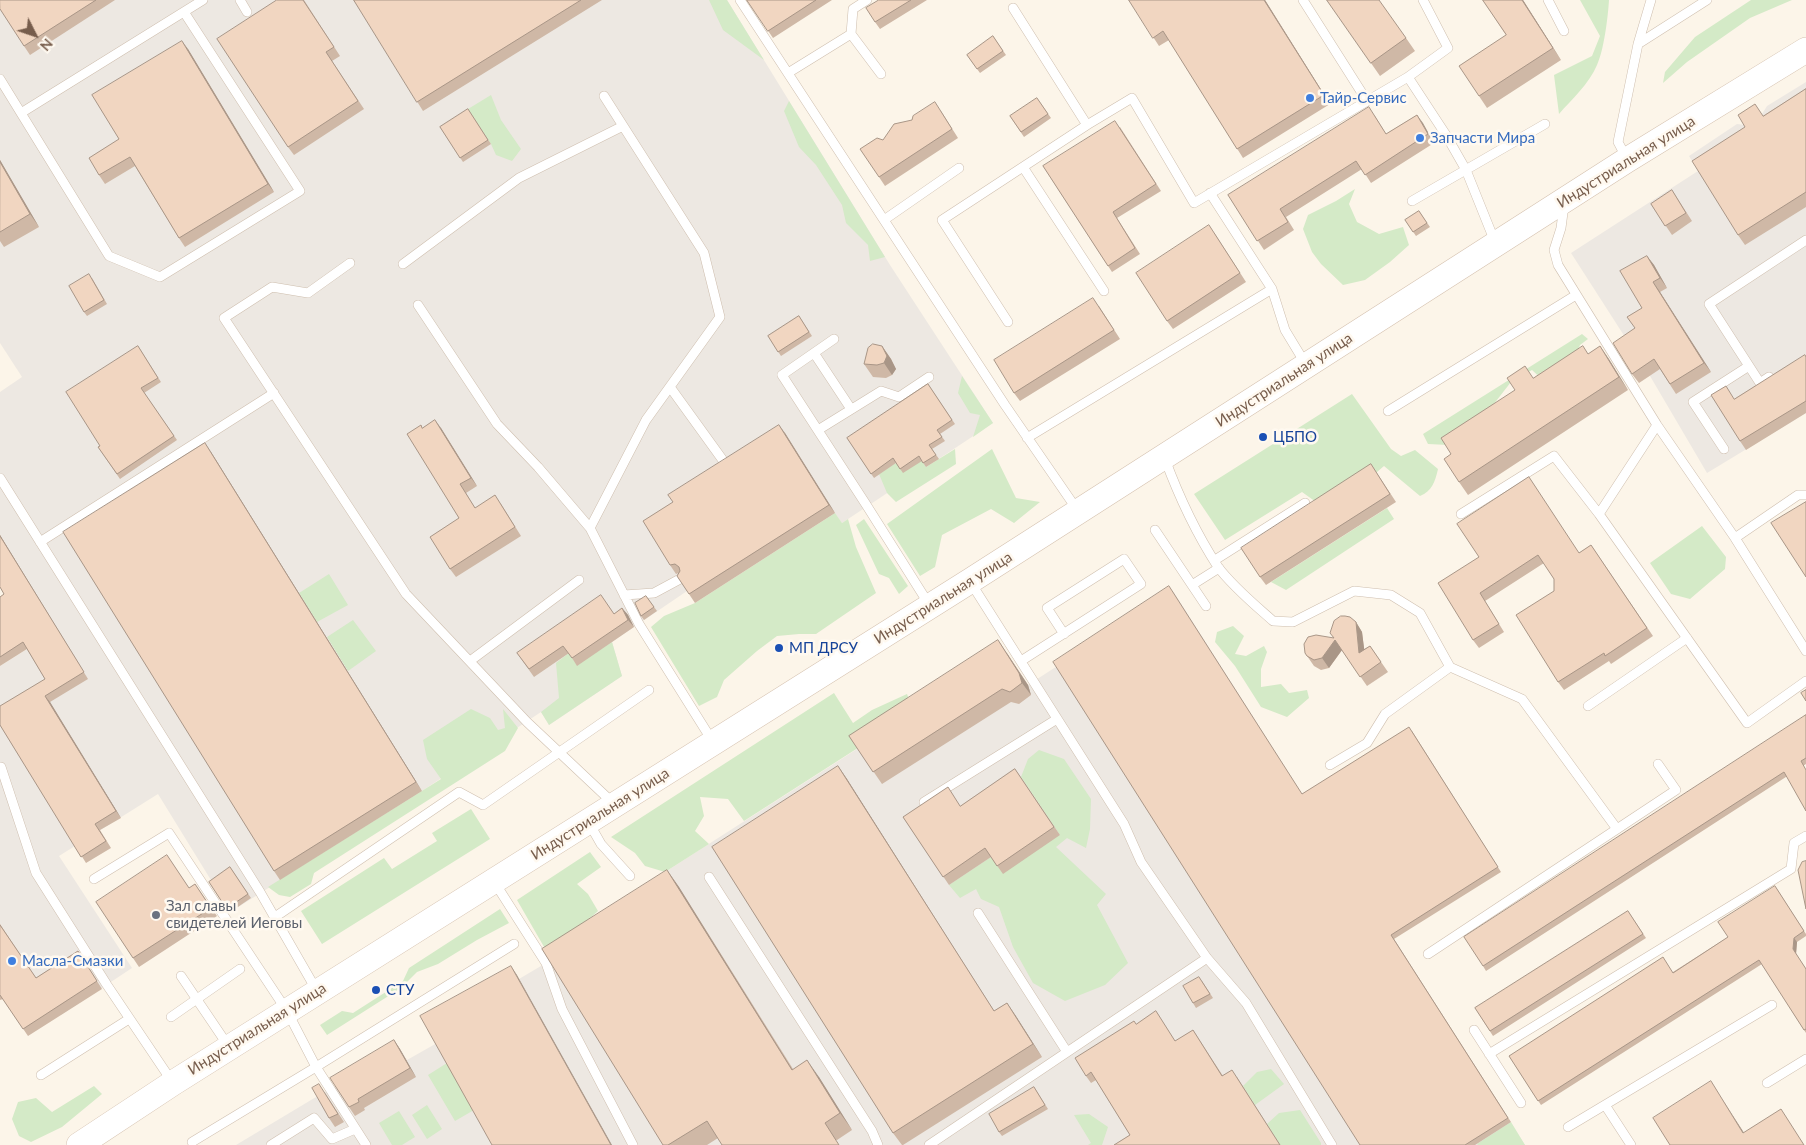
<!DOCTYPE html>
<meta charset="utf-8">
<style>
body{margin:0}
#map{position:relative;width:1806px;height:1145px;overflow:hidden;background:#fcf5e9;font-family:Lato,sans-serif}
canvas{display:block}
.north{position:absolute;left:10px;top:10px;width:50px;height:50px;-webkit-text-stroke:4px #fff9f0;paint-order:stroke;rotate:131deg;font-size:14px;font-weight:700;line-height:20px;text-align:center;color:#775d4c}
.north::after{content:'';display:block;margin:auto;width:18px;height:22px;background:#775d4c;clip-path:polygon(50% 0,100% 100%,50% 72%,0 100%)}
</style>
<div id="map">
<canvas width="1806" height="1145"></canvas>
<div class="north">N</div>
</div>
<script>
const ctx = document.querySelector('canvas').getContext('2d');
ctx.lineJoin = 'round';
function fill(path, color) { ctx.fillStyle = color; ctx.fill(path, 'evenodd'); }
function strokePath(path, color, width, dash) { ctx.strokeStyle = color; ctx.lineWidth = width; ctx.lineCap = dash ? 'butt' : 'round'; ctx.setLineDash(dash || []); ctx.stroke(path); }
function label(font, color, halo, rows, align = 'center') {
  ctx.font = font + ' Lato,sans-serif'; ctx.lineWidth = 5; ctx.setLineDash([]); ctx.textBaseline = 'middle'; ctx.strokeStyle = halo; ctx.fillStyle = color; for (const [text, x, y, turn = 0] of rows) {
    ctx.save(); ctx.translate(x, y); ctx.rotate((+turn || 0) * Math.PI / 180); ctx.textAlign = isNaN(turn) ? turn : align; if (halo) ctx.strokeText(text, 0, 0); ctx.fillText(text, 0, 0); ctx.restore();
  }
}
fill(new Path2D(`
 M0 0H727L890 265 993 423 842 523 835 514 687 591 612 642 622 676 549 725 541 712 422 791 232 911 214 885 158 794 59 856 132 968 61 1015 0 924V666L58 630 0 535V392L22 377 0 343Z
 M1806 82V413L1707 473 1650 376 1571 253 1698 171 1689 156 1737 124 1745 125 1762 114 1767 106Z
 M1173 591 1525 1145H236L311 1100 400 1049 407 1060 437 1043 519 979 546 963 665 872 1007 653 1028 685Z`), '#ede8e2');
fill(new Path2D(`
 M709 0H727L764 60 723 30Z
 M1580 0H1609C1608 17 1604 50 1597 65 1589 84 1572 99 1559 114L1554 75 1592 56 1600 36Z
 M1751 0H1792L1750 18 1687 62 1663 83 1665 72 1695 37Z
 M491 95 501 120 521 149 512 161 496 155 491 144 468 109Z
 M789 101 885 257 870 261 868 245 846 223 842 205 816 165 799 147 784 111Z
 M1355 189 1349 204 1357 222 1379 234 1403 227 1409 245 1390 262 1365 280 1343 285 1321 264 1312 252 1303 229 1308 215 1336 201Z
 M1582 334 1588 339 1580 345 1571 367 1546 383 1532 370 1511 382 1475 428 1448 445 1428 444 1423 434Z
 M962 376 993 423 973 437 980 415 970 413 958 393Z
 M1352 394 1391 449 1401 456 1415 450 1438 469C1435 482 1432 491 1420 496L1384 466 1377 472 1323 507 1302 492 1225 540 1194 494Z
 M955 449 956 464 896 502 887 493 879 474 896 463 922 461 926 467Z
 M992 449 1016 498 1040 502 1014 523 991 509 942 535 935 567 920 576 887 524Z
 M1387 508 1394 519 1286 590 1271 582Z
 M835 513 842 523 848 519 856 547 876 593 816 634H799L777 636 757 651 724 680 717 697 699 706 651 627 664 616 695 603Z
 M864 519 908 586 899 594 889 578 879 574 856 525Z
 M1702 526 1726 557 1725 569 1690 599 1671 594 1650 563Z
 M329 574 348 605 317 622 299 593Z
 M353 620 376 651 348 671 327 637Z
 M1233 626 1244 636 1235 654 1246 656 1264 646 1267 652 1261 669V687L1281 684 1289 693 1307 690 1309 698 1287 717 1261 707 1235 666 1215 642 1217 632Z
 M612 642 622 676 549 725 541 712 559 698 556 663 569 653 577 665Z
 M834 693 853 723 872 710 907 694 914 712 744 821 728 799 700 797 704 816 695 831 709 844 665 872 645 866 635 853 611 837Z
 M471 709 490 718 498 730 505 728 503 709 518 728 505 751 314 873 311 884 290 897 279 895 268 887 441 779 427 759 423 740Z
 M1039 750 1064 759 1091 799 1090 829 1086 848 1067 838 1056 847 1106 894 1097 905 1128 963 1105 985 1065 1001 1033 983 1013 947 999 907 981 899 976 889 960 898 949 885 991 857 1060 835 1021 777 1028 759Z
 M471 809 490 839 322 944 301 911 384 858 392 869 437 841 432 833Z
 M590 852 601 867 577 884 588 894 598 911 577 930 551 959 517 900Z
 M500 909 509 923 477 940 438 964 417 972 401 988 327 1035 320 1025 342 1011 353 1013 403 981 409 968Z
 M447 1063 474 1110 455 1121 428 1075Z
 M1271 1069 1284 1084 1255 1105 1243 1086 1257 1072Z
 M94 1086 102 1094 62 1127 31 1142 19 1136 12 1119 18 1102 36 1098 52 1112Z
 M427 1105 442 1129 427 1139 412 1115Z
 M1300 1110 1321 1143V1145H1280L1267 1124 1279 1113Z
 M399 1111 415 1137 402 1145H392L379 1123Z
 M1089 1114 1108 1127 1102 1145H1088L1091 1143 1074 1115Z
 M1511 1122 1525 1145H1478L1477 1144Z`), '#d4eac7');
const service = new Path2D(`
 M240 0 247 12
 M740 0 1005 405 1078 511
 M1303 0 1367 101
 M1548 0 1564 31
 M1013 8 1087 125 1132 98 1194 203 1408 77 1448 48 1423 0
 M851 34 881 74
 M1638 44 1707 0
 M788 73 851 34 853 9 867 0
 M1408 77 1446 135 1466 170 1495 242
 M0 79 109 256 160 277 300 191 184 12
 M604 96 704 253 720 317 646 420 590 528 639 624 713 742
 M21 113 203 0
 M1627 159 1618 142 1638 44 1651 0
 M1023 167 1104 291
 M1210 193 1272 289 1285 330 1305 363
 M1412 201 1545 124
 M1564 205 1561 228 1554 250 1558 265 1657 425 1735 538 1806 651
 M884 220 959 168
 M350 263 308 293 272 287 224 318 406 594 527 722 613 803
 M403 264 519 178 623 126
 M418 305 497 424 538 467 590 528
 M1008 322 942 220 1087 125
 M834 339 782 375 867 506 930 606
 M814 353 851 409
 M1769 377 1760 383 1709 304 1806 240
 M670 387 722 459
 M1388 411 1576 295
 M818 430 881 391 899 397 929 377
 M1027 438 1272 289
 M1724 449 1693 402 1749 366
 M1165 459C1179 497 1196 533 1218 567 1233 587 1255 605 1273 621L1293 622 1354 591 1391 595 1420 613 1450 667 1522 699 1617 829
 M0 478 260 892 317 991
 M1461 514 1554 456 1599 514 1747 723 1806 681
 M1599 514 1657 425
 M1155 530 1206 606
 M1735 538 1798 495H1806
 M40 542 274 393
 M1215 560 1305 503
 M971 583 1124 824 1141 862 1207 958 1246 1003 1332 1145
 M1192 585 1219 568
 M624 595 654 593 680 579
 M470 661 579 580
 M1021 661 1141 584 1124 559 1047 608 1064 634
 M1588 706 1687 638
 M1330 765 1367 743 1385 714 1450 667
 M1 767 36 873 107 985 173 1083
 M924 802 1057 719
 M589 823 601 844 630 876
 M709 877 872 1131 878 1145
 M94 879 169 833 287 1011 316 1067 366 1145
 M495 883 546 963 562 1009 633 1145
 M978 913 1067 1052
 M275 917 459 792 483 805 649 690
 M1428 954 1676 790 1658 764
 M181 976 229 1047
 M171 1017 240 969
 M1474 1030 1521 1103
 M1489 1054 1791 869 1794 843 1806 836
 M41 1075 129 1019
 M1767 1083 1806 1059
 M1605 1105 1631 1145
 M1568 1127 1772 1005
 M192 1142 316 1067 514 944
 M271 1145 314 1118 332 1139 355 1129
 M929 1145 1207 958`);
const secondary = new Path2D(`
 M79 1145 173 1083 970 581 1627 160 1806 50`);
strokePath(service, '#cebeae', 10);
strokePath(secondary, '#d4c0ae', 26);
strokePath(service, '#fff', 9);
strokePath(secondary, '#fff', 25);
fill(new Path2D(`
 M0 0H115L30 55 24 46Z
 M277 0H304L340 56 332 61 364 109 294 155 288 147Z
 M354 0H602L423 111Z
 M747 0H832L773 38Z
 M879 0H927L880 29 875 22Z
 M1129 0H1265L1330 104 1243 158 1169 40 1159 46Z
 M1327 0 1406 38 1415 51 1380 76Z
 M1483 0H1523L1561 60 1487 108 1479 96 1506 35Z
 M993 36 1006 55 980 73 967 55Z
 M188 49 274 192 185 247 179 238 135 166 105 184 99 175 119 139Z
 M1806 89V207L1745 245 1738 235 1745 127Z
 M1037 98 1051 118 1024 137 1010 116Z
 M468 109 491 144 463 162 440 127Z
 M941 111 958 138 885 186 879 177 912 120Z
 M1417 115 1434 143 1371 183 1362 169 1286 217 1294 230 1264 250 1228 195 1375 116 1386 134Z
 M1120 127 1161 191 1117 218 1140 254 1112 272 1043 166Z
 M0 160 39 227 4 247 0 241Z
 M1672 190 1692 221 1672 235 1651 204Z
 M1419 211 1430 227 1416 236 1405 220Z
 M1215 234 1246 282 1173 329 1167 321Z
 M1647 256 1654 265 1667 288 1660 292 1711 372 1676 394 1660 369 1639 383 1632 374 1635 328 1642 308Z
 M92 278 107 304 87 316 84 312Z
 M1099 306 1120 339 1020 401 1014 393Z
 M799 316 812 336 781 356 768 336Z
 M138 346 161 382 144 393 177 440 120 479 98 447 100 446Z
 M882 346 891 359 896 369 892 375 886 378 873 377 864 364Z
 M1600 346 1628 390 1468 495 1459 482 1533 378 1589 354Z
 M1806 357V413L1746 450 1740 441 1734 399Z
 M928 384 955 424 940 434 945 441 932 449 939 459 926 467 922 461 903 473 896 463 874 478 847 438Z
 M423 427 441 428 477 486 466 493 475 508 501 504 521 536 456 577 450 569 459 518Z
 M785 433 835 513 695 603 689 594 679 573 676 574 670 565Z
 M211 452 422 791 280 880 274 871Z
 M1371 464 1396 502 1266 585 1260 577Z
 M0 535 88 679 50 702 121 818 100 830 111 848 86 863 0 725 45 679 27 649 0 666V597L4 594 0 587Z
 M1591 545 1653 636 1611 664 1609 661 1564 690 1558 682 1554 579 1544 563 1485 601 1504 632 1479 648 1473 640 1479 557 1579 553Z
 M646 596 657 611 644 620 641 616Z
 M622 608 628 615 634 627 577 666 569 653 534 677 517 653 614 614Z
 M1356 622 1362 632 1364 649 1370 646 1388 672 1367 686 1342 650 1329 668 1321 670 1314 666 1305 653 1334 638Z
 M1007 653 1028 685 1031 695 1019 704 1011 702 882 784 849 736Z
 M1806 715V764L1486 971 1483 966Z
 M1412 731 1501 872 1394 939 1511 1122 1475 1145H1360L1302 794Z
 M838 766 847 779 994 1011 1007 1003 1042 1057 903 1145H902L893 1133Z
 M1015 769 1060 835 1003 874 991 857 949 885 903 817 961 806Z
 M230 867 251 898 232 911 229 908 227 909 209 882Z
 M667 870 679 887 793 1069 819 1077 852 1130 837 1140 718 1138 707 1145H663Z
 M195 884 217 916 139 967 133 958 190 888Z
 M1775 886 1806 934V936L1797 942 1796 954 1806 969V1033L1762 964 1541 1105 1509 1056 1673 972 1728 937Z
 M1628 911 1646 938 1493 1036 1475 1008Z
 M0 924 36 978 78 951 102 989 28 1036 3 999 0 1000Z
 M1202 981 1213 998 1196 1008 1193 1003Z
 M1136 1024 1176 1041 1193 1030 1223 1076 1237 1077 1280 1145H1114L1130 1135 1096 1080 1091 1083 1086 1076Z
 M394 1040 400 1049 416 1077 364 1108 365 1110 355 1116 349 1107Z
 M1034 1087 1048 1109 1002 1136 999 1132Z
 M325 1093 344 1122 335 1127 329 1118Z`), '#cfb8a6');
fill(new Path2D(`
 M1264 0H1265L1330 104 1324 95Z
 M1522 0H1523L1561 60 1553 48Z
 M182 41 188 49 274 192 268 184Z
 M1417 115 1423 123 1434 143 1428 134Z
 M0 160 39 227 30 214 0 162Z
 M1647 256 1654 265 1667 288 1660 278Z
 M1653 282 1660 292 1711 372 1704 363Z
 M882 346 891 359 896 369 892 375 884 363Z
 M1600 346 1609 359 1628 390 1619 377Z
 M435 420 441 428 477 486 471 478Z
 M779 425 785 433 835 513 829 505Z
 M205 443 211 452 422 791 416 782Z
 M0 535 88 679 0 536Z
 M622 608 628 615 634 627 628 620Z
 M1356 622 1362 632 1366 663 1359 653Z
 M998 640 1028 685 1031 695 1022 683Z
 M1335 640 1342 650 1329 668 1322 658Z
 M45 696 50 702 121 818 116 811Z
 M838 766 847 779 1002 1024 994 1011Z
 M667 870 679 887 803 1087 792 1070Z
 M1794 938 1797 942 1796 954 1793 949Z
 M511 966 517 975 612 1145H611Z
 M1007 1003 1016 1016 1042 1057 1033 1044Z
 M394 1040 400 1049 416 1077 410 1068Z
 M807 1060 819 1077 852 1130 840 1113Z
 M1711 1081 1717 1091 1750 1142 1743 1133Z`), '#a99687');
const building = new Path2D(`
 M0 0H96L24 46 0 9Z
 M277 0H303L334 47 326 52 358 101 288 147 217 39Z
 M354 0H581L417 102Z
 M747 0H816L768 31Z
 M879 0H911L875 22 866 8Z
 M1129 0H1264L1324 95 1237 149 1163 31 1153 38Z
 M1327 0H1379L1406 38 1371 63Z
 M1483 0H1522L1553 48 1479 96 1459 66 1506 35Z
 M993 36 1003 51 977 69 967 55Z
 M182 41 268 184 179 238 130 157 99 175 89 158 119 139 92 95Z
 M1806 89V192L1738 235 1692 161 1745 127 1738 115 1755 104 1763 116Z
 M1037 98 1048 114 1021 132 1010 116Z
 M935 102 952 129 879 177 860 149 877 138 883 140 894 124 912 120 913 116Z
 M1369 107 1386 134 1417 115 1428 134 1365 175 1356 161 1280 209 1288 222 1257 241 1228 195Z
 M468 109 488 140 460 158 440 127Z
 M1115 121 1156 184 1113 212 1135 248 1108 266 1043 166Z
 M0 162 30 214 0 232Z
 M1672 190 1686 213 1665 226 1651 204Z
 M1419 211 1427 223 1413 232 1405 220Z
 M1209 225 1240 273 1167 321 1136 273Z
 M1647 256 1660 278 1653 282 1704 363 1670 384 1654 359 1632 374 1613 343 1635 328 1627 317 1642 308 1620 271Z
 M89 274 104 300 84 312 69 286Z
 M1093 298 1114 330 1014 393 994 360Z
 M799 316 809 332 778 352 768 336Z
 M873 344 882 346 887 356 884 363 877 365 864 364 868 348Z
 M138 346 158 378 141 388 174 436 117 474 98 447 100 446 66 392Z
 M1583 346 1588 354 1600 346 1619 377 1459 482 1444 459 1451 454 1441 438 1515 390 1507 378 1525 366 1533 378Z
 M1805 355 1806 357V401L1740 441 1711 395 1726 386 1734 399Z
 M928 384 952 420 937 430 942 437 929 445 936 455 923 463 919 456 900 469 893 458 871 474 847 438Z
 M435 420 471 478 460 484 475 508 495 495 515 527 450 569 430 537 459 518 407 434 421 425 422 428Z
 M779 425 829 505 689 594 677 576 680 571 679 567 675 564 670 565 643 521 673 502 668 495Z
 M205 443 416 782 274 871 63 532Z
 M1371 464 1390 494 1260 577 1241 548Z
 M1529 477 1579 553 1591 545 1647 628 1605 656 1604 653 1558 682 1516 615 1554 591V579L1538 555 1480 593 1499 624 1473 640 1438 583 1479 557 1457 524Z
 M1806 502V577L1771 523Z
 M0 536 84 672 45 696 116 811 95 824 106 841 81 857 0 725V706L45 679 23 642 0 657V597L4 594 0 587Z
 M1169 586 1302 794 1409 727 1498 867 1391 935 1508 1118 1465 1145H1360L1053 662Z
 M601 595 614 614 622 608 628 620 572 658 563 646 529 669 517 653Z
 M646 596 654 607 641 616 635 603Z
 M1341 616H1345L1350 617 1356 622 1359 653 1370 646 1381 662 1360 677 1335 640 1322 658 1314 660 1307 656 1305 653 1304 644 1308 637 1316 635 1334 638 1330 633 1334 621Z
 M998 640 1019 673 1022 683 1010 692 1002 689 873 772 849 736Z
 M1806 690V701L1801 693Z
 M1806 715V758L1801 761 1806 770V811L1784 772 1483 966 1464 937Z
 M838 766 994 1011 1007 1003 1033 1044 893 1133 712 847Z
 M1015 769 1054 827 997 866 985 848 943 877 903 817 948 787 960 806Z
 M167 855 189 888 195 884 211 908 133 958 96 902Z
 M1806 861V909L1798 870 1802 862Z
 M230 867 248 894 229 907 226 904 224 905 209 882Z
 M667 870 792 1070 807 1060 840 1113 825 1123 839 1145H722L707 1121 668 1145H663L542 949Z
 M1775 886 1804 931 1794 938 1793 949 1806 969V1029L1804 1030 1759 960 1538 1101 1509 1056 1663 957 1673 973 1728 937 1718 922Z
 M1628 911 1643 934 1490 1031 1475 1008Z
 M0 925 36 978 78 951 97 981 23 1029 0 995Z
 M511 966 611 1145H492L420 1016Z
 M1199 977 1210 994 1193 1003 1183 986Z
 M1156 1011 1175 1041 1193 1030 1222 1076 1232 1070 1280 1145H1114L1130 1135 1091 1072 1086 1076 1075 1058 1134 1021 1136 1024Z
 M394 1040 410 1068 358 1099 359 1102 349 1107 330 1078Z
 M1711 1081 1743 1133 1781 1109 1804 1145H1670L1653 1118Z
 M319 1084 338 1114 329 1118 312 1088Z
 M1034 1087 1045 1105 999 1132 989 1114Z`);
fill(building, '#f1d6c1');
strokePath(building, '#a99687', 1);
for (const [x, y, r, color] of [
 [1310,98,5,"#3f7fe0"],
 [1420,138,5,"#3f7fe0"],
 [1263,437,5,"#1a4fb4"],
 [779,648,5,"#1a4fb4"],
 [156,915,5,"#6b7280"],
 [12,961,5,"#3f7fe0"],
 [376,990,5,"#1a4fb4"]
]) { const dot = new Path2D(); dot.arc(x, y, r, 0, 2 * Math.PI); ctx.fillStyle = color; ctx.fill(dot); strokePath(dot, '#fff9f0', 2); }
label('15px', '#366cbe', '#fff9f0', [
 ["Тайр-Сервис",1320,98],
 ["Запчасти Мира",1430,138],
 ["Масла-Смазки",22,961]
], 'left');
label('15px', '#775d4c', '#fff9f0', [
 ["Индустриальная улица",1626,162,-32],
 ["Индустриальная улица",1284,380,-33],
 ["Индустриальная улица",943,598,-32],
 ["Индустриальная улица",600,814,-32],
 ["Индустриальная улица",257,1029,-32]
]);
label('15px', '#164399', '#fff9f0', [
 ["ЦБПО",1273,437],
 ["МП ДРСУ",789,648],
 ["СТУ",386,990]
], 'left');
label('15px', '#5b616d', '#fff9f0', [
 ["Зал славы",166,906],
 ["свидетелей Иеговы",166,923]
], 'left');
</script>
